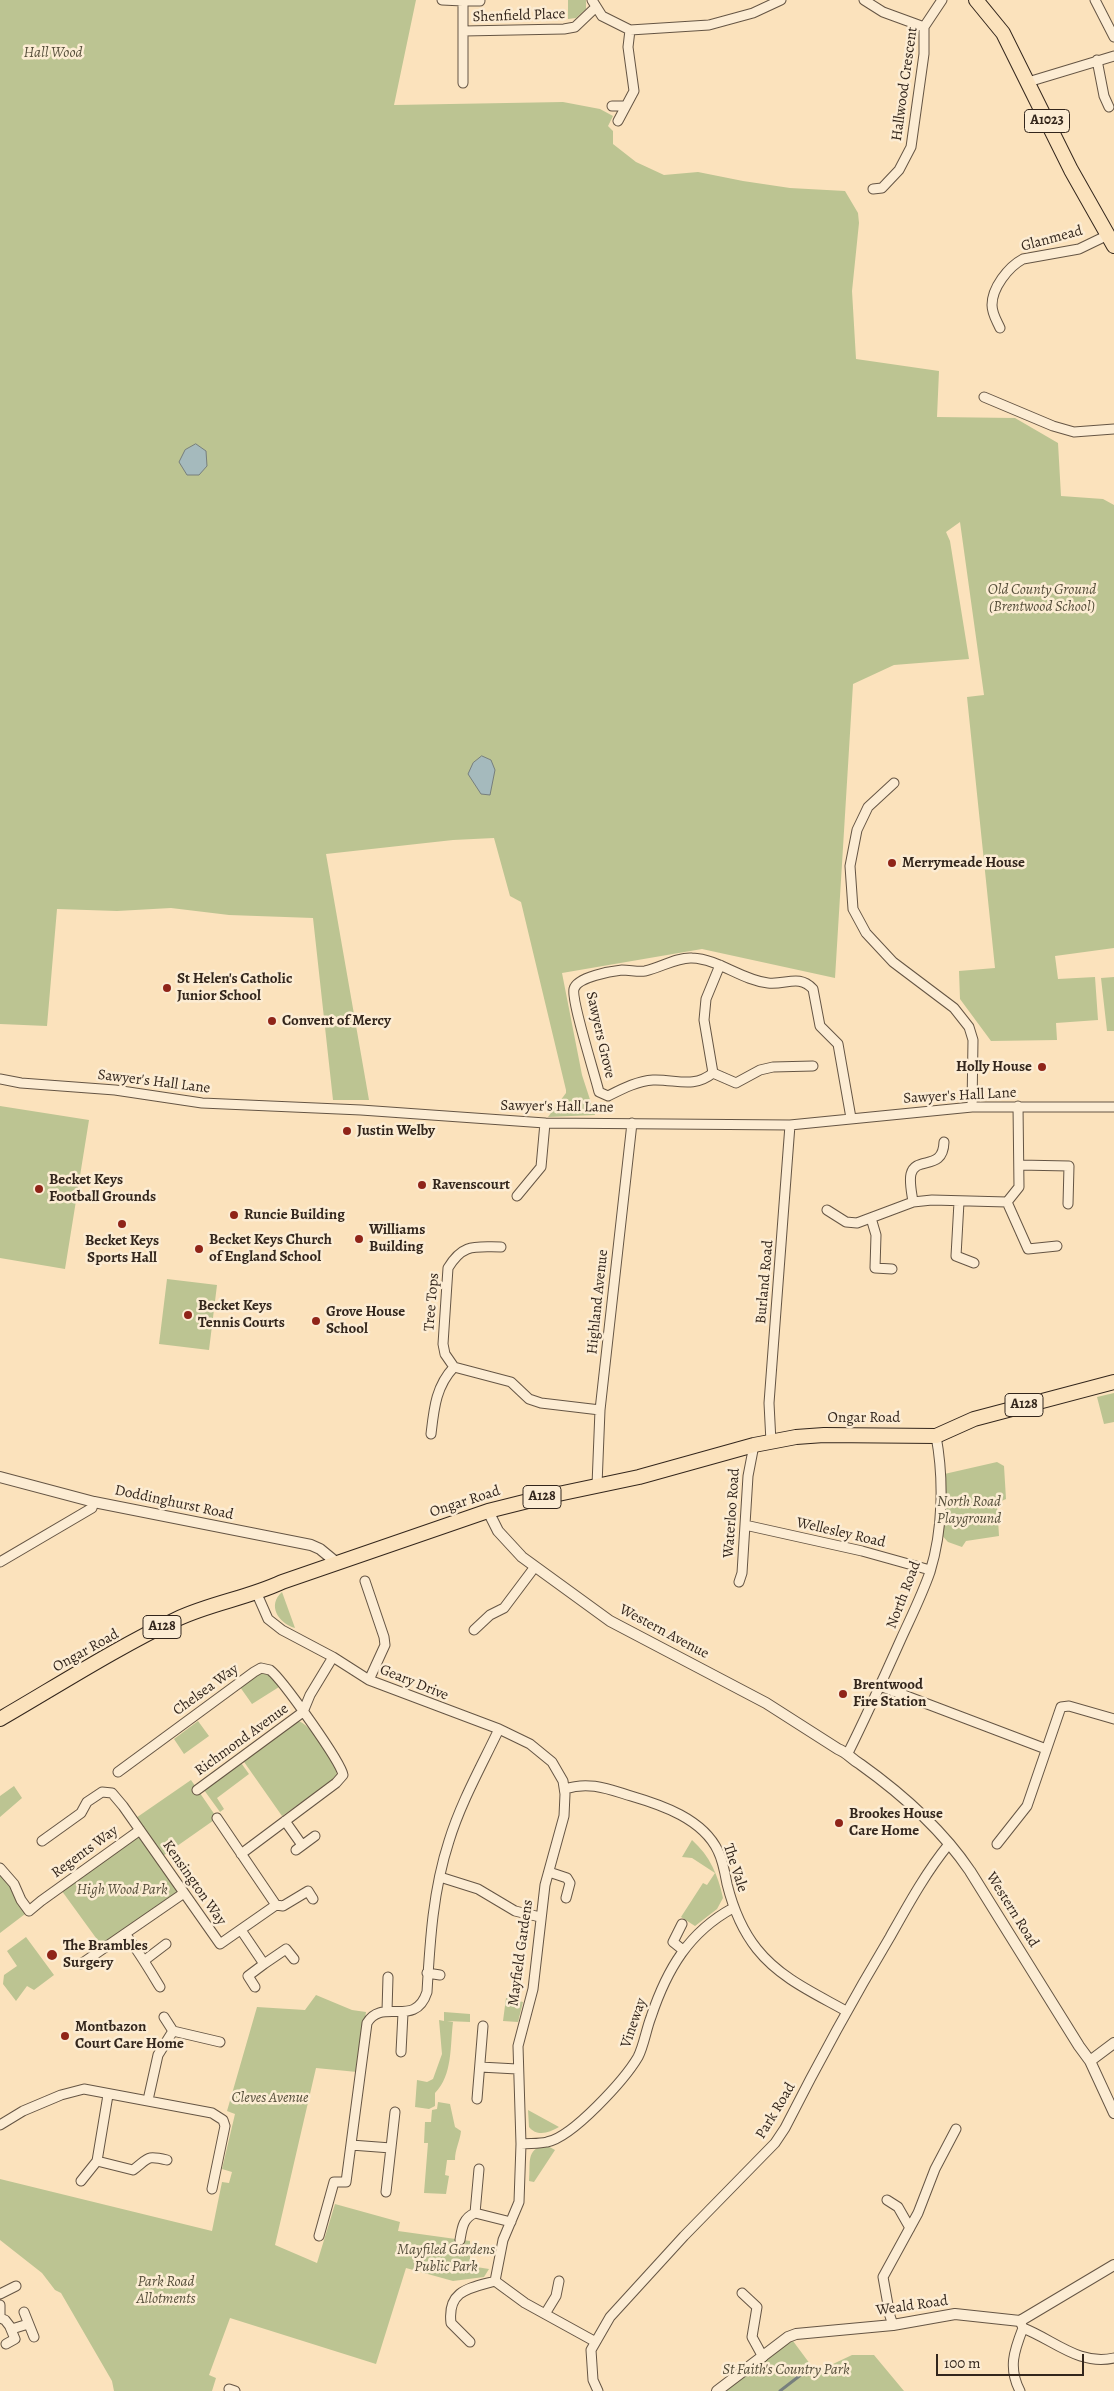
<!DOCTYPE html>
<style>
body{margin:0}
#map{position:relative;width:1114px;height:2391px;overflow:hidden;background:#fbe2bc;font-family:Alegreya,serif}
canvas{display:block}
.scale{position:absolute;left:936px;top:2354px;width:148px;height:22px;box-sizing:border-box;border:2px solid #33261c;border-top:0;padding-left:6px;font-size:15px;line-height:18px;white-space:nowrap;color:#33261c;-webkit-text-stroke:4px #fcecd3;paint-order:stroke}
</style>
<div id="map">
<canvas width="1114" height="2391"></canvas>
<div class="scale">100 m</div>
</div>
<script>
const ctx = document.querySelector('canvas').getContext('2d');
ctx.lineJoin = 'round';
function fill(path, color) { ctx.fillStyle = color; ctx.fill(path, 'evenodd'); }
function strokePath(path, color, width, dash) { ctx.strokeStyle = color; ctx.lineWidth = width; ctx.lineCap = dash ? 'butt' : 'round'; ctx.setLineDash(dash || []); ctx.stroke(path); }
function label(font, color, halo, rows, align = 'center') {
  ctx.font = font + ' Alegreya,serif'; ctx.lineWidth = 5; ctx.setLineDash([]); ctx.textBaseline = 'middle'; ctx.strokeStyle = halo; ctx.fillStyle = color; for (const [text, x, y, turn = 0] of rows) {
    ctx.save(); ctx.translate(x, y); ctx.rotate((+turn || 0) * Math.PI / 180); ctx.textAlign = isNaN(turn) ? turn : align; if (halo) ctx.strokeText(text, 0, 0); ctx.fillText(text, 0, 0); ctx.restore();
  }
}
fill(new Path2D(`
 M0 0H416L394 105 563 102 600 109 613 116 608 126 613 131V144L636 162 664 175 698 172 743 181 790 188 845 191 858 213 859 223 852 291 856 359 939 371 937 417 1015 418 1058 443 1061 496 1103 499 1114 505V948L1055 956 1058 979 1095 977 1098 1020 1056 1023 1057 1040 991 1041 960 999 959 971 995 968 967 697 984 695 960 522 946 532 950 541 969 659 894 665 853 684 835 978 702 949 562 973 582 1075 595 1115 548 1117 566 1093V1090L521 902 510 896 494 838 453 840 326 854 369 1100H333L313 918 229 915 171 908 117 911 57 909 47 1026 0 1024Z
 M568 0H586V9L576 18 568 19Z
 M1114 977V1031H1107L1101 978Z
 M0 1106 89 1120 65 1269 0 1258Z
 M167 1279 217 1285 209 1350 159 1344Z
 M1114 1393V1422L1104 1424 1097 1397Z
 M997 1462 1004 1466 1006 1499 997 1503 999 1536 966 1541 962 1547 948 1542 938 1531 940 1475Z
 M282 1592 295 1628C278 1623 267 1605 282 1592Z
 M261 1672H267L279 1687 252 1704 240 1687Z
 M198 1721 209 1736 184 1754 174 1739Z
 M298 1721C309 1722 338 1765 337 1776L333 1781 282 1816 242 1759Z
 M239 1760 249 1774 217 1798 224 1809 220 1812 204 1790Z
 M191 1780 217 1818 160 1858 184 1893 104 1949 59 1887 140 1830 133 1820Z
 M14 1786 22 1798 0 1817V1796Z
 M692 1840C710 1856 718 1875 723 1898L717 1909 695 1926 681 1917 703 1883 707 1885 715 1873 692 1858 682 1857Z
 M3 1872 29 1911 0 1933V1874Z
 M26 1937 54 1975 34 1990 27 1986 16 2001 3 1984 4 1975 17 1966 7 1951Z
 M316 1995 352 2010 366 2012 357 2072 316 2068 275 2245 317 2263 335 2204 400 2222 398 2231 470 2241V2266L489 2269 484 2277 453 2281 406 2268 376 2364 230 2318 209 2375 216 2378 212 2391H114L112 2381 61 2293 55 2290 42 2273 0 2240V2179L212 2231 222 2182 229 2183 232 2172 222 2169 235 2114 227 2111 257 2007 305 2010Z
 M506 1998 523 2002 518 2022 503 2021Z
 M444 2012 470 2014V2022L447 2021 453 2022C450 2045 453 2075 435 2093V2106L429 2109 415 2107 417 2080 427 2082 433 2079 442 2054 439 2020 444 2021Z
 M438 2102 450 2104 455 2127 461 2131C460 2141 455 2149 455 2160H447L445 2175 449 2176 446 2194 424 2193 428 2143H424L425 2122H431L432 2110 437 2109Z
 M528 2110 559 2127C549 2133 537 2137 529 2127Z
 M546 2145 555 2150 534 2182 529 2181C531 2163 525 2149 546 2145Z
 M793 2341 816 2372 852 2355H874L904 2391H717L763 2357Z`), '#bcc492');
const water = new Path2D(`
 M196 444 206 451 207 466 199 475H187L179 462 185 450Z
 M482 756 491 760 495 770 490 795 481 794 468 774 473 763Z`);
fill(water, '#a5babd');
strokePath(water, '#777f7d', 1);
strokePath(new Path2D(`
 M780 2391 802 2374`), '#777f7d', 3);
const minor = new Path2D(`
 M442 0 463 1V83
 M592 0 602 16 630 30 709 25 753 13 781 0
 M864 0 883 12 924 27
 M1095 0 1114 37
 M463 1H480
 M464 31 564 29 575 27 596 7
 M1097 60 1104 96 1109 107
 M1028 82 1114 56
 M612 106H625
 M618 121 634 91 628 47 630 30
 M873 189 882 188 899 170 911 147 924 54V27L942 0
 M1000 328C997 321 992 314 992 305 992 288 1008 267 1023 259L1079 249 1108 235
 M984 397 1053 426 1074 432 1114 429
 M894 783 868 807 857 830 850 866 853 909 866 933 893 962 954 1008 969 1027 973 1040 972 1107
 M813 1066 773 1067 760 1070 736 1083 713 1073C693 1089 676 1079 653 1080 637 1081 622 1089 608 1096L599 1092C595 1075 571 1000 574 989 577 977 612 971 622 970 630 970 638 972 645 971 660 968 677 957 692 958 719 959 741 980 768 983 786 985 799 974 813 989L820 1026 838 1044 851 1118
 M713 1073 704 1020 706 999 720 965
 M0 1079 21 1083 115 1090 202 1103 361 1110 545 1123 790 1125 972 1107H1114
 M1019 1165 1069 1166 1068 1204
 M517 1196 541 1167 545 1123
 M913 1202C912 1194 909 1182 911 1174 916 1155 943 1172 944 1142
 M959 1202 956 1256 974 1263
 M1007 1202 1028 1249 1057 1246
 M827 1210 846 1222 857 1223 913 1202 932 1200 1007 1202 1019 1187 1018 1106
 M871 1218 876 1235 875 1268 892 1269
 M454 1367 445 1354 443 1344 448 1268C463 1243 475 1247 501 1247
 M431 1434C434 1408 436 1386 454 1367L511 1382 529 1399 541 1403 600 1410
 M771 1442 769 1403 790 1125
 M597 1485 600 1410 632 1123
 M745 1525 862 1551 930 1570
 M0 1562 92 1508 94 1502
 M365 1581 384 1637 385 1645 369 1680
 M739 1582 742 1573 748 1476 754 1445
 M257 1594 268 1619 282 1630 333 1657 369 1680 499 1729 530 1744 552 1762 563 1781 565 1794 564 1816 545 1885 533 1989 518 2046 521 2144 519 2202 503 2240 495 2281 525 2303 594 2341
 M474 1630 490 1615 504 1608 534 1568
 M880 1686 1046 1749
 M303 1712 310 1695 333 1657
 M848 1753C867 1715 884 1677 901 1639 911 1617 922 1595 930 1572 943 1530 944 1479 936 1436
 M118 1772 254 1672 261 1668 270 1670C282 1679 341 1762 343 1775L336 1783 241 1854
 M565 1789C589 1781 608 1789 631 1796 662 1805 703 1819 718 1851 723 1861 725 1873 727 1884 733 1908 741 1929 757 1949 780 1978 814 1993 846 2011
 M197 1790 303 1712
 M285 1821 302 1845
 M42 1841 81 1813 87 1802 102 1792 112 1793 123 1806 220 1944 276 1905 217 1818
 M997 1844 1027 1806 1061 1707 1069 1706 1114 1719
 M296 1850 315 1836
 M0 1868 14 1884 21 1900 29 1911 41 1901 140 1830
 M549 1872 567 1878 570 1883 566 1898
 M440 1877 478 1889 515 1911 540 1917
 M276 1905 283 1906 308 1891 313 1899
 M682 1924 673 1942 683 1950
 M241 1930 264 1964 286 1949 294 1959
 M126 1935C139 1952 149 1969 160 1987
 M145 1960 166 1944
 M81 1964 184 1893
 M427 1973 440 1975
 M255 1987 248 1976 264 1964
 M387 2011 388 1977
 M164 2017 173 2031
 M401 2052 403 2013
 M480 2067 517 2069
 M108 2095 97 2161 133 2170C149 2158 146 2155 167 2160
 M477 2099 483 2026
 M148 2100 158 2055 173 2031 220 2042
 M0 2125 23 2111 61 2095 84 2089 212 2113 223 2120 225 2126 212 2189
 M521 2144C529 2143 539 2144 547 2142 573 2137 625 2079 638 2057 644 2045 646 2030 651 2017 667 1969 689 1932 733 1908
 M351 2145 391 2148
 M81 2181 97 2161
 M386 2192 395 2112
 M887 2200 898 2207 910 2228
 M475 2213 511 2222
 M319 2236 334 2182H346L367 2023C382 1997 415 2029 427 1992 430 1940 433 1890 449 1841 461 1802 482 1765 499 1729
 M460 2240C462 2228 463 2218 475 2213L479 2169
 M742 2293 757 2307 752 2337 763 2357
 M0 2294 16 2286
 M0 2305V2315
 M24 2312 34 2337
 M545 2314 556 2296 559 2281
 M0 2318 5 2320 12 2329 28 2324
 M1020 2321 1023 2328C1054 2340 1079 2366 1114 2358
 M893 2325 890 2316 883 2277 918 2213 935 2169 956 2129
 M470 2342 451 2323C447 2290 470 2288 495 2281
 M6 2344 15 2339 10 2327
 M229 2389 235 2391
 M598 2391 593 2380 591 2350 610 2317 684 2236 775 2143 785 2128C818 2063 853 1999 890 1937 908 1905 926 1872 949 1844
 M1020 2391C1008 2368 1014 2351 1023 2328`);
const tertiary = new Path2D(`
 M0 1477 94 1502 311 1545 320 1549 337 1563
 M488 1511 498 1531 522 1557 610 1621 766 1703 838 1749C848 1753 851 1759 860 1764 902 1794 941 1828 970 1871L1079 2046 1090 2061 1114 2113
 M1090 2061 1114 2043
 M717 2391 788 2337 796 2334 893 2325 955 2314 1020 2321 1114 2265`);
const primary = new Path2D(`
 M976 0 1003 33 1071 170 1114 246
 M0 1719C57 1686 118 1647 177 1619 211 1603 248 1598 282 1582L488 1511 544 1497 639 1477 754 1445 796 1437 824 1435 936 1436 974 1419 1114 1382`);
strokePath(minor, '#655544', 11);
strokePath(tertiary, '#655544', 12);
strokePath(primary, '#33261c', 16);
strokePath(minor, '#fcecd3', 9);
strokePath(tertiary, '#fcecd3', 10);
strokePath(primary, '#fbe2bc', 14);
for (const [x, y, r, color] of [
 [892,863,5,"#8f2418"],
 [167,988,5,"#8f2418"],
 [272,1021,5,"#8f2418"],
 [1042,1067,5,"#8f2418"],
 [347,1131,5,"#8f2418"],
 [422,1185,5,"#8f2418"],
 [39,1189,5,"#8f2418"],
 [234,1215,5,"#8f2418"],
 [122,1224,5,"#8f2418"],
 [359,1239,5,"#8f2418"],
 [199,1249,5,"#8f2418"],
 [188,1315,5,"#8f2418"],
 [316,1321,5,"#8f2418"],
 [843,1694,5,"#8f2418"],
 [839,1823,5,"#8f2418"],
 [52,1955,6,"#8f2418"],
 [65,2036,5,"#8f2418"]
]) { const dot = new Path2D(); dot.arc(x, y, r, 0, 2 * Math.PI); ctx.fillStyle = color; ctx.fill(dot); strokePath(dot, '#fcecd3', 2); }
for (const [x, y, w] of [
 [1047,121,45],
 [1024,1405,38],
 [542,1497,38],
 [162,1627,38]
]) { const box = new Path2D(); box.roundRect(x - w / 2, y - 11.5, w, 23, 4); ctx.fillStyle = '#fcecd3'; ctx.fill(box); strokePath(box, '#33261c', 1); }
label('bold 14px', '#33261c', null, [
 ["A1023",1047,121],
 ["A128",1024,1405],
 ["A128",542,1497],
 ["A128",162,1627]
]);
label('15px', '#33261c', '#fcecd3', [
 ["Shenfield Place",519,16,-2],
 ["Hallwood Crescent",905,84,-82],
 ["Glanmead",1052,239,-15],
 ["Sawyers Grove",600,1035,77],
 ["Sawyer's Hall Lane",154,1082,7],
 ["Sawyer's Hall Lane",960,1096,-3],
 ["Sawyer's Hall Lane",557,1107,1],
 ["Burland Road",765,1282,-85],
 ["Tree Tops",432,1302,-85],
 ["Highland Avenue",598,1302,-84],
 ["Ongar Road",864,1418],
 ["Ongar Road",465,1502,-18],
 ["Doddinghurst Road",174,1503,12],
 ["Waterloo Road",732,1513,-86],
 ["Wellesley Road",841,1533,13],
 ["North Road",904,1595,-69],
 ["Western Avenue",664,1632,28],
 ["Ongar Road",86,1651,-29],
 ["Geary Drive",414,1683,22],
 ["Chelsea Way",206,1690,-36],
 ["Richmond Avenue",242,1740,-36],
 ["Regents Way",85,1852,-36],
 ["The Vale",735,1868,72],
 ["Kensington Way",194,1883,55],
 ["Western Road",1012,1910,58],
 ["Mayfield Gardens",521,1953,-82],
 ["Vineway",634,2023,-71],
 ["Park Road",776,2111,-59],
 ["Weald Road",912,2306,-8]
]);
label('italic 15px', '#554e3a', '#fcecd3', [
 ["Hall Wood",53,53],
 ["Old County Ground",1042,590],
 ["(Brentwood School)",1042,607],
 ["North Road",969,1502],
 ["Playground",969,1519],
 ["High Wood Park",122,1890],
 ["Cleves Avenue",270,2098],
 ["Mayfiled Gardens",446,2250],
 ["Public Park",446,2267],
 ["Park Road",166,2282],
 ["Allotments",166,2299],
 ["St Faith's Country Park",786,2370]
]);
label('bold 15px', '#33261c', '#fcecd3', [
 ["Merrymeade House",902,863],
 ["St Helen's Catholic",177,979],
 ["Junior School",177,996],
 ["Convent of Mercy",282,1021],
 ["Holly House",1032,1067,"right"],
 ["Justin Welby",357,1131],
 ["Becket Keys",49,1180],
 ["Football Grounds",49,1197],
 ["Ravenscourt",432,1185],
 ["Runcie Building",244,1215],
 ["Williams",369,1230],
 ["Building",369,1247],
 ["Becket Keys Church",209,1240],
 ["of England School",209,1257],
 ["Becket Keys",122,1241,"center"],
 ["Sports Hall",122,1258,"center"],
 ["Becket Keys",198,1306],
 ["Tennis Courts",198,1323],
 ["Grove House",326,1312],
 ["School",326,1329],
 ["Brentwood",853,1685],
 ["Fire Station",853,1702],
 ["Brookes House",849,1814],
 ["Care Home",849,1831],
 ["The Brambles",63,1946],
 ["Surgery",63,1963],
 ["Montbazon",75,2027],
 ["Court Care Home",75,2044]
], 'left');
</script>
